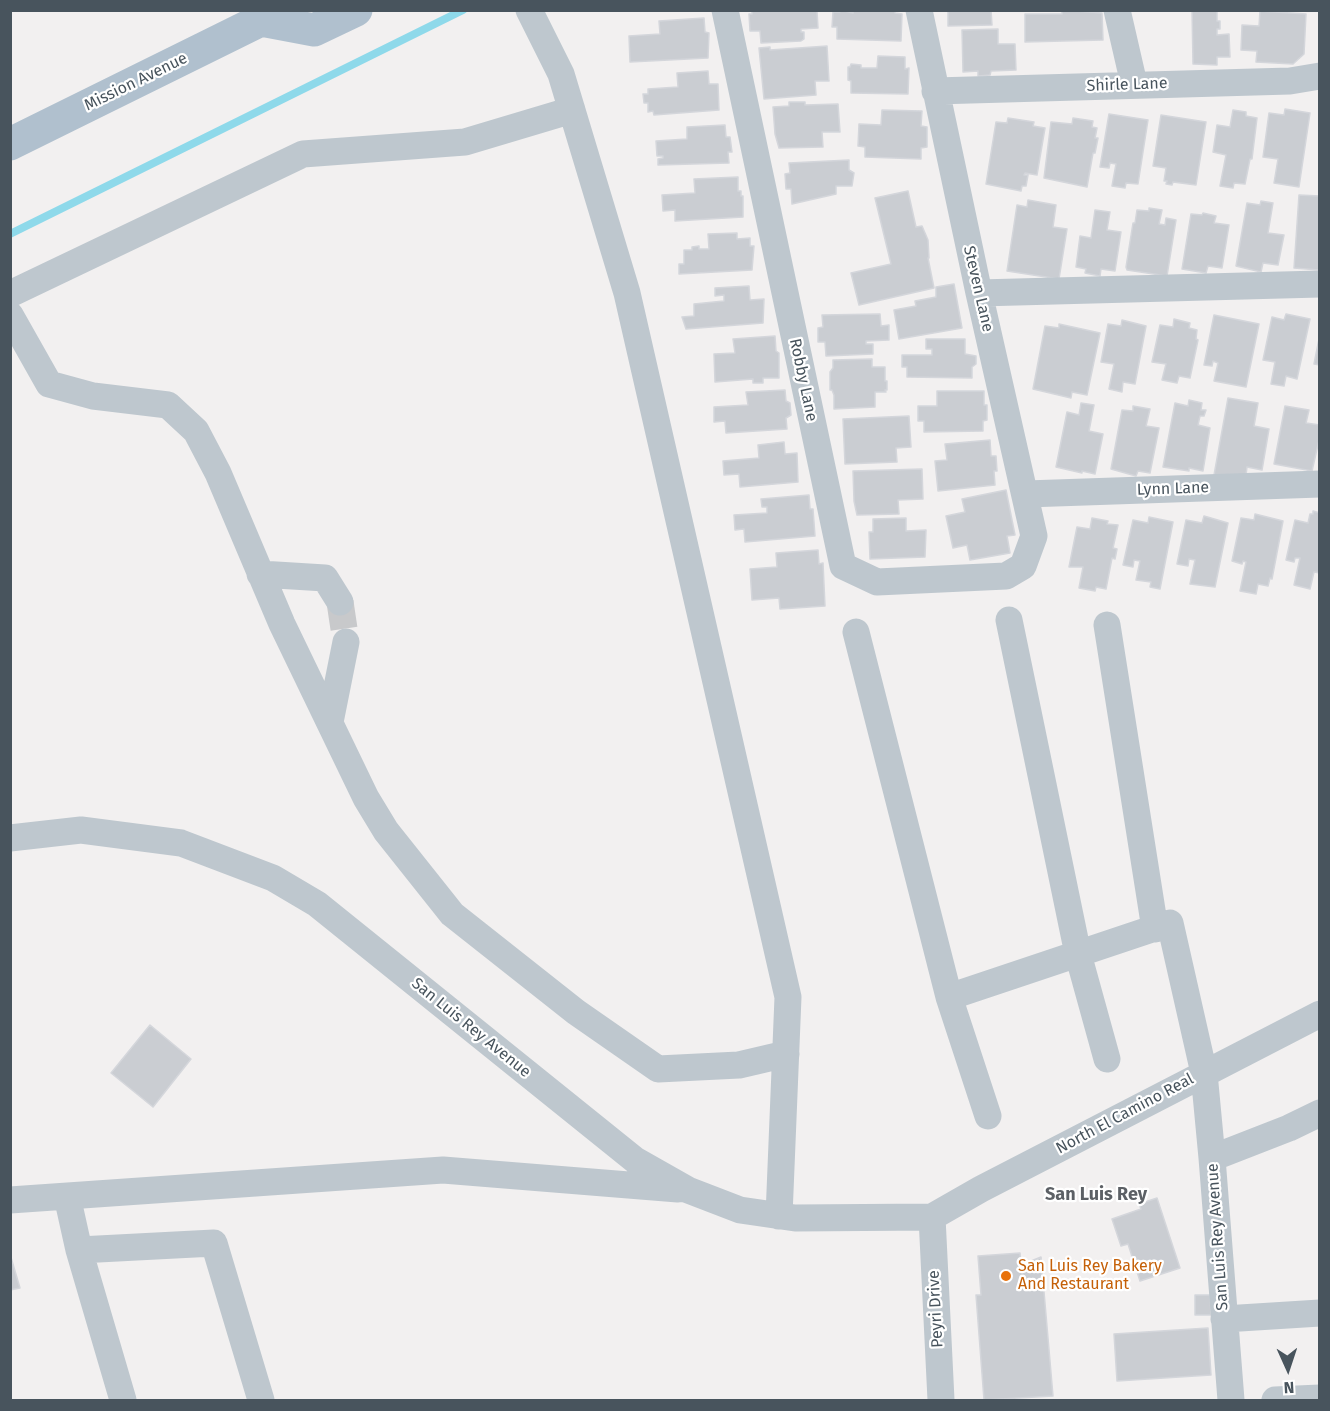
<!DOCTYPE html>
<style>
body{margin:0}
#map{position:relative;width:1330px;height:1411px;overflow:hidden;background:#f2f0f0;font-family:"Fira Sans",sans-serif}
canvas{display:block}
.frame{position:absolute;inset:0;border:12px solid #48545d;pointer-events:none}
.north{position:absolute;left:1258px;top:1339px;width:60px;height:60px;-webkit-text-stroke:4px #fff;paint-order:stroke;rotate:177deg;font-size:16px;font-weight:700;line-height:24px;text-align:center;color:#48545d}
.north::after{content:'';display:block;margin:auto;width:21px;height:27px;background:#48545d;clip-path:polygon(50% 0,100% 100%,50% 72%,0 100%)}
</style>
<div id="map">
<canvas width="1330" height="1411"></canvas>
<div class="frame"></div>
<div class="north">N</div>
</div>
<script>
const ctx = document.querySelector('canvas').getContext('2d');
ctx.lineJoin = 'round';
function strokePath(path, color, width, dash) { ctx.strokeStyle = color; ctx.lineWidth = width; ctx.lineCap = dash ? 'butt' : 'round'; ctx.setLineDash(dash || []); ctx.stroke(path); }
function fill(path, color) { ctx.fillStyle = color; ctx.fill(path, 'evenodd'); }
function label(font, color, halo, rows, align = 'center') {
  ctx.font = font + ' "Fira Sans",sans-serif'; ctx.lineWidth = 4.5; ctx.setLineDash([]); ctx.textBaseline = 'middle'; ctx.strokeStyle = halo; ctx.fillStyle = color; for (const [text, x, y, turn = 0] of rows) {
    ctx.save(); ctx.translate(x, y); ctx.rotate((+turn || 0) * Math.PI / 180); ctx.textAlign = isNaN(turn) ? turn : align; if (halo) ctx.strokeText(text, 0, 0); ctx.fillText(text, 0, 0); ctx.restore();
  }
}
strokePath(new Path2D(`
 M10 234 463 10`), '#8ed9ea', 8);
const building = new Path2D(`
 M752 10 817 11 818 28 801 29V32H804V39L801 41 761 43 760 31H750L749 14H752Z
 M841 10 853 13V10H895V13L902 14 901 41 837 39V27H832L833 12H840Z
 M945 10H991L992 25 948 26V12Z
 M1062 10 1102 13 1103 40 1025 42V14H1062Z
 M1192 10H1217V21H1220V29H1217V35L1229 34 1230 57H1217V65L1193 64Z
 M1260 11 1306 14 1304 54 1293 64 1256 62 1257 51 1241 50 1242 25 1259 26Z
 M704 18 705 32 709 33 708 58 630 62 629 36 660 34 659 21Z
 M998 29V44H1015L1016 70 991 71 990 75 978 76V71L963 72 962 30Z
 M827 46 829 81H815L816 95 764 99 759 48 770 47V50Z
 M878 56 905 57V69L909 68 908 94 851 93V81L848 80V67H850L851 64 861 65V68H877Z
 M708 71 709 84H718L719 110 654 115 653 111 648 112V103H644L643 94H648V89L678 87 677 73Z
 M789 102H805V105L838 104 840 132H822L823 147 779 148 775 134 773 107 789 106Z
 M1285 109 1310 113 1299 187 1274 183 1278 159 1263 157 1269 113 1284 115Z
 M882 110 922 111 921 126 927 127V147L921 148V159L865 157V147L858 146 859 124 881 125Z
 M1233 110 1246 112V116L1257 118 1252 159H1250L1245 184 1234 183 1233 188 1220 186 1226 155 1213 152 1217 125 1230 127Z
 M1109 114 1148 120 1138 184 1126 183 1125 188 1112 186 1116 164 1110 163 1109 168 1100 167Z
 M1161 115 1206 122 1196 185 1173 182 1172 185 1166 184 1167 181H1164L1166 168 1153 166Z
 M1008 118 1034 122 1033 126 1045 128 1037 175 1025 173 1024 175H1028L1026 186H1022L1021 191 986 184 996 122 1007 123Z
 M1073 118 1093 121 1092 127 1097 128 1095 138H1098L1095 153H1093L1087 187 1044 178 1051 122 1072 124Z
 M725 125 726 137H730L732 152H728L729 163 658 165V159L663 158V156H657L656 141 687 139V127Z
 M849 160V170L854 173 852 186H836V194L792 204 791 189H786L785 174 790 173 789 163Z
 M738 177V191H741V196H743V217L675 221V210L663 211 662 195 695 193 694 179Z
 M908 191 916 227 922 226 928 240 929 258H928L934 288 859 305 851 273 891 264 875 198Z
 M1299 195 1320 196 1319 270 1294 268Z
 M1028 200 1056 205 1053 227 1067 229 1059 279 1007 271 1017 205 1027 207Z
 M1261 201 1273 203 1268 233 1284 235 1278 265 1263 263 1261 272 1236 266 1247 203 1260 205Z
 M1149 208 1162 210 1159 224 1165 225 1166 218 1176 220 1167 276 1127 270 1126 267 1133 223H1135L1137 210 1149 211Z
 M1095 210 1110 212 1107 230 1121 232 1115 271 1101 269 1100 276 1085 273 1086 269 1076 267 1080 236 1091 238Z
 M1203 213 1216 216 1214 223 1229 225 1222 268 1208 266 1206 273 1182 269 1191 214 1202 215Z
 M737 233V239L750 238V246H754L752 270 679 274V264H684V250H692V247L699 246V249H709L708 234Z
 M954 284 962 328 899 339 894 310 916 306 915 301 936 297V287Z
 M749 286 750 300 764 299 763 323 686 329 682 317 694 316V304L724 301V295L715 296V288Z
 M880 314 881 326 889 325V340L866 341V344H873V354L826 356 825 342H818V328L823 327 822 315Z
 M1286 314 1310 319 1297 379 1286 376 1284 386 1271 384 1275 362 1263 360 1272 317 1284 320Z
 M1214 315 1259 324 1246 387 1214 381 1218 363 1213 361 1212 366 1204 365Z
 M1174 319 1190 323 1189 328 1197 330 1196 339 1198 340 1190 378 1179 376 1177 383 1162 380 1166 364 1152 362 1160 325 1173 327Z
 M1122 320 1146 326 1135 384 1123 382 1122 392 1109 389 1114 364 1101 362 1108 324 1121 326Z
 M1059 324 1100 333 1087 395 1072 392 1071 398 1033 389 1045 326 1059 328Z
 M1320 334V365L1314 364Z
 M775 336 776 351 779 353V378H763V383H753V379L715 382 714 354 735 353 733 339Z
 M926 339H965V354L976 356V364L972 367V378L907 377V367H902V355H932V349H926Z
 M872 359V367H885V381H887V390H885L886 392H875V407L834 409V395L832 390H830V372L833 368V360Z
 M785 390 786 401 790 403 791 415 786 418 787 429 726 433 725 421 714 422V407L748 405 746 392Z
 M937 391H984V405H987V420L983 421V431L924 432V421H918V406H937Z
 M1228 398 1258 403 1254 426 1269 429 1262 470 1247 467 1246 475H1214Z
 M1189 400 1202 403 1201 410H1206L1204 416H1200L1198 425 1210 428 1203 471 1189 468V471L1163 467 1175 403 1188 406Z
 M1081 403 1094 405 1089 431 1103 434 1095 474 1082 471V473L1056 467 1067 412 1079 415Z
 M1133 406 1150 409 1146 426 1159 428 1150 473 1138 471 1136 476 1111 469 1122 410 1133 411Z
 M1285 406 1309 410 1306 423 1320 425V436L1312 471 1274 464Z
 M909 416 911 447 896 448 897 462 845 464 843 419Z
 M990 440 991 456H996L997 471H994L995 485 938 491 935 461 947 460 945 444Z
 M784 442 785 454 797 453 798 482 740 487 739 474 724 475 723 461 759 458 758 445Z
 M922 469 923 499 898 500 899 514 857 515 854 501 853 471Z
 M1006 490 1015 535 1007 536 1010 553 970 560 967 545 953 548 946 516 965 512 962 499Z
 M809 495 810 509H813L815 536 745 542 744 529 735 530 734 515 767 513V507H762L761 499Z
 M1313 511 1320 513V573L1314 572 1310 589 1294 585 1300 558H1295L1294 562 1286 560 1295 520 1308 523 1310 514H1313Z
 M1255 514 1283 521 1272 579 1270 578 1268 586 1258 584 1256 594 1240 591 1246 562 1243 561 1242 564 1232 561 1241 518 1254 520Z
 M1204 516 1228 523 1215 587 1190 584 1195 560 1189 559 1188 566 1177 564 1186 520 1202 523Z
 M1149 517 1173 522 1160 589 1150 587 1151 582 1136 580 1140 561 1134 560 1133 567 1123 565 1133 520 1148 523Z
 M906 518V531L926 530 925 557 870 559 869 532H873V519Z
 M1092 518 1108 521 1107 524 1118 525 1113 548 1117 549 1115 559 1112 558 1106 589 1096 587 1095 591 1079 588 1083 567H1069L1077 527 1090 529Z
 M818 550 819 564 823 563 825 606 780 609 779 598 752 600 750 569 777 567 776 553Z
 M150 1025 191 1059 153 1107 111 1073Z
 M1157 1198 1180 1268 1140 1281 1128 1244 1121 1246 1112 1219 1141 1209 1139 1204Z
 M1020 1253 1021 1265 1041 1257 1053 1396 984 1400 976 1295H981L978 1256Z
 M10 1254 20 1288 10 1290Z
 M1195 1295H1210L1211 1315H1195Z
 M1208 1328 1211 1375 1117 1381 1114 1334Z`);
fill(building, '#cacdd2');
strokePath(building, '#d4d6db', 1.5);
strokePath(new Path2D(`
 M340 602 346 642`), '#c8c9cb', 27, [27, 14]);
strokePath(new Path2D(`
 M529 10 561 74 627 293 788 997 779 1216
 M725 10 843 566 877 582 1006 576 1023 566 1034 536 979 293 919 10
 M1117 10 1134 84
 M935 91 1290 81 1320 76
 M979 293 1320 284
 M10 294 303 154 465 142 572 110
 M10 315 49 384 93 396 168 405 196 431 218 473 282 624 366 798 386 831 452 914 576 1012 658 1069 739 1065 786 1054
 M1026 494 1320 484
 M260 574 325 578 340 602
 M1009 620 1078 954 1107 1059
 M1107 625 1155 929
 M856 632 949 997 1170 923 1204 1073 1212 1158 1231 1400
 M330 722 346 642
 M10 838 81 830 181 843 273 878 317 904 635 1160 688 1190 740 1210 795 1218 932 1217
 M949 997 988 1116
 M1212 1158 1289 1128 1320 1113
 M67 1196 79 1250 123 1400
 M10 1200 443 1170 678 1189
 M932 1217 981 1189 1320 1014
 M932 1217 941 1400
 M79 1250 214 1243 261 1400
 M1224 1319 1320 1313
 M1275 1400 1320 1398`), '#bec7ce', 27);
strokePath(new Path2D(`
 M261 20 314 30 356 10
 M10 144 261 20 267 10`), '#b0c0ce', 33);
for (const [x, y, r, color] of [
 [1006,1276,6,"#e8710a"]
]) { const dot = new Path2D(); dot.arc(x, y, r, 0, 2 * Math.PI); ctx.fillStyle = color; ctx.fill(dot); strokePath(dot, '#fff', 2); }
label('16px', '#48545d', '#fff', [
 ["Mission Avenue",136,82,-26],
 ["Shirle Lane",1127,85,-2],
 ["Steven Lane",978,289,77],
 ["Robby Lane",803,380,78],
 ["Lynn Lane",1173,489,-2],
 ["San Luis Rey Avenue",471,1028,39],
 ["North El Camino Real",1125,1114,-28],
 ["San Luis Rey Avenue",1218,1237,-94],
 ["Peyri Drive",936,1309,-93]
]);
label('16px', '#c56008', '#fff', [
 ["San Luis Rey Bakery",1018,1267],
 ["And Restaurant",1018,1285]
], 'left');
label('bold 18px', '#5c6065', '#fff', [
 ["San Luis Rey",1096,1195]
]);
</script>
